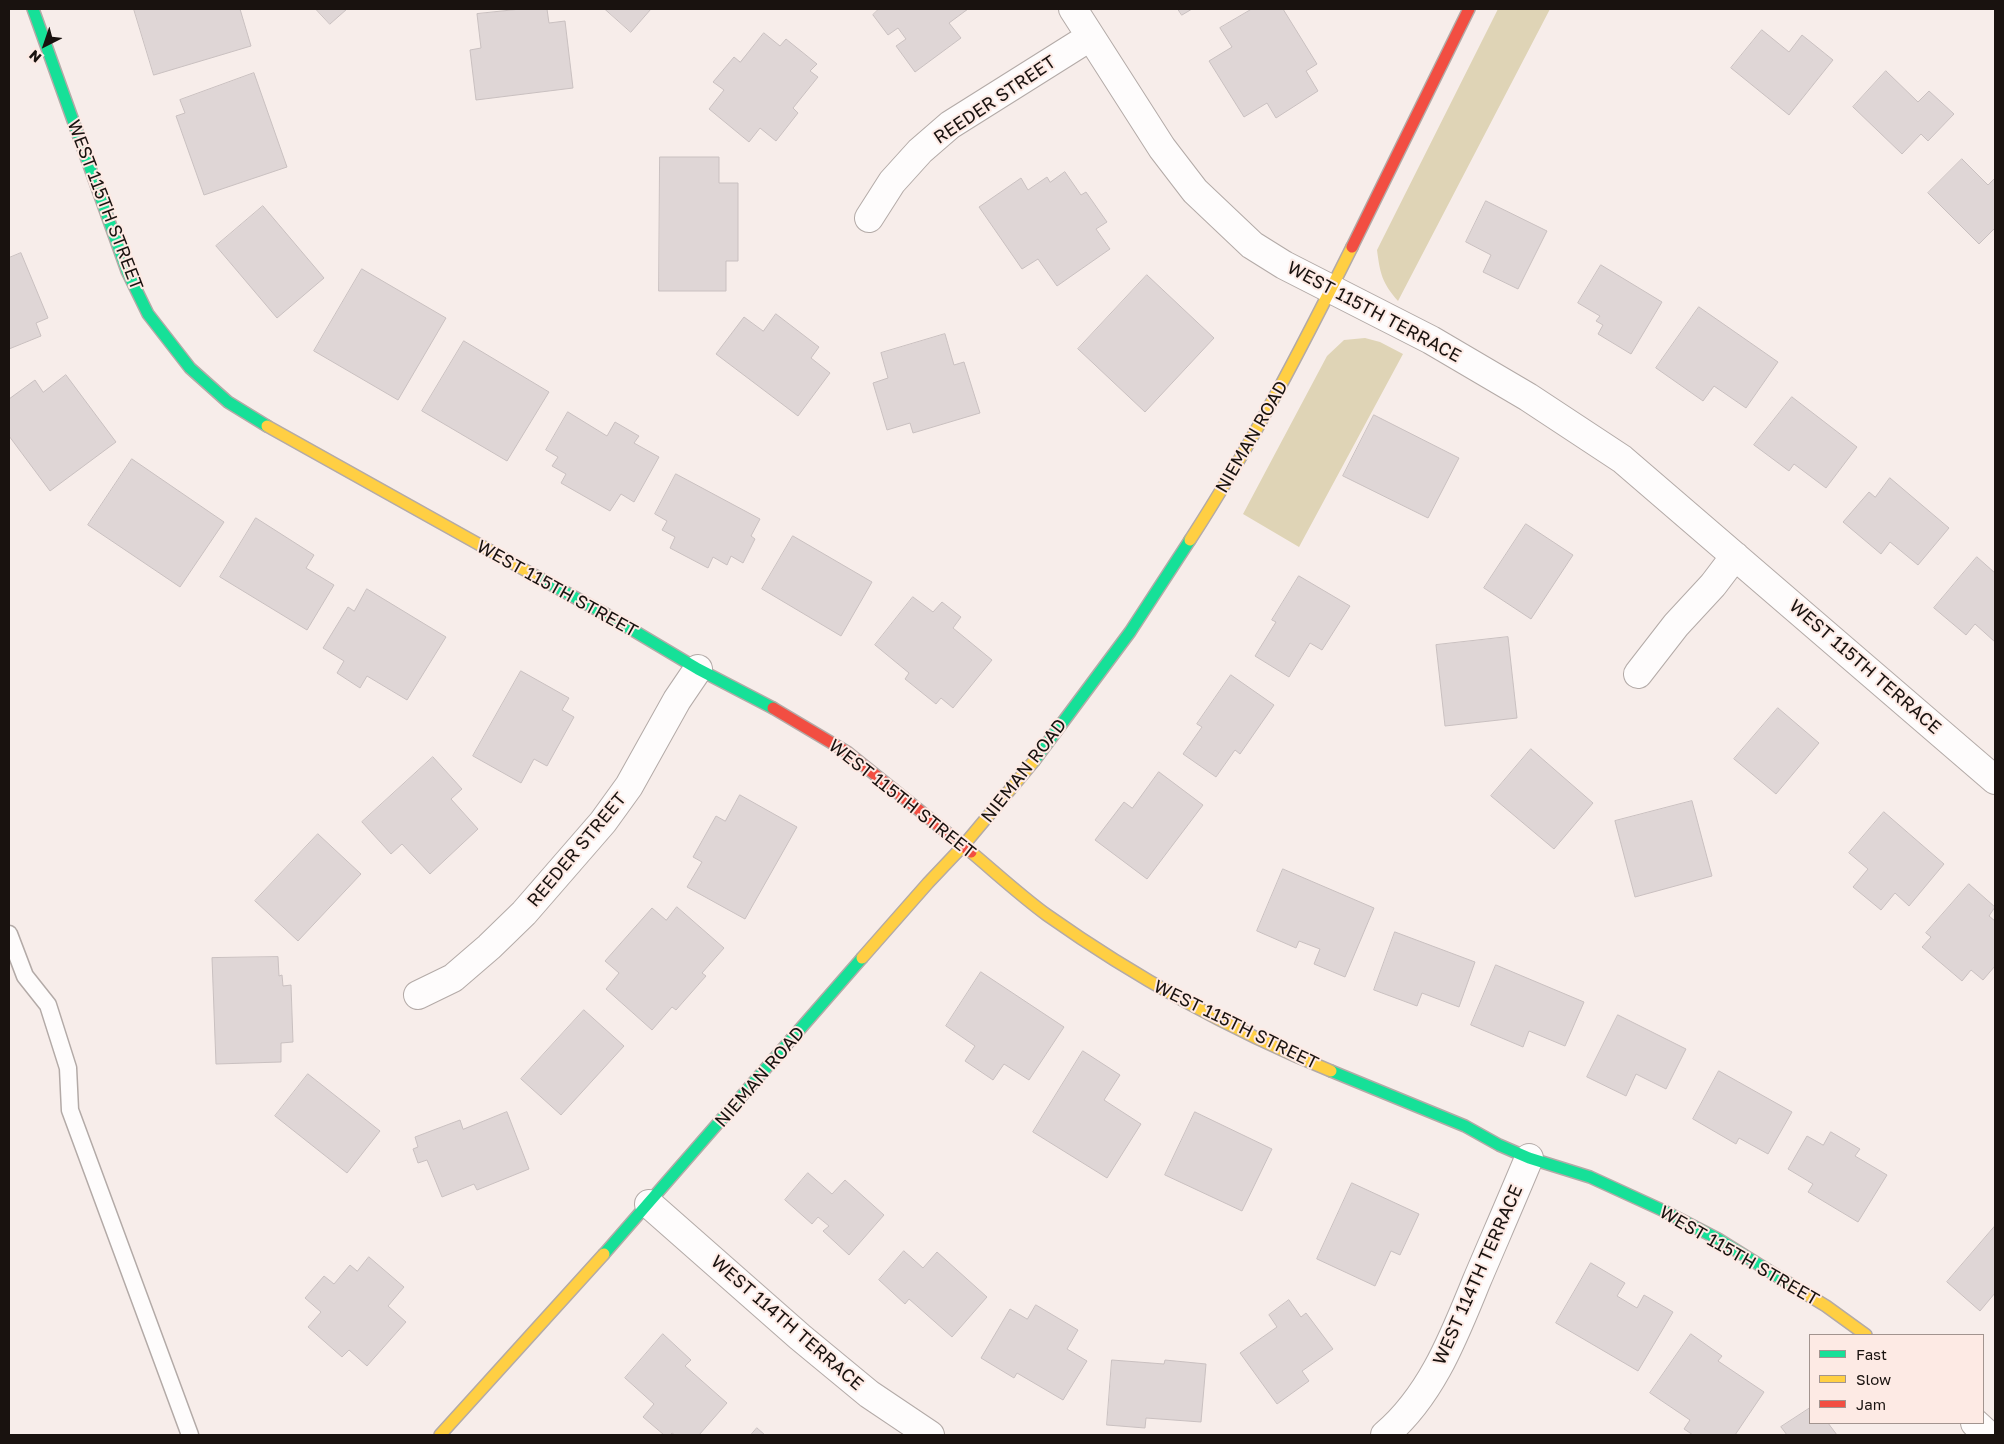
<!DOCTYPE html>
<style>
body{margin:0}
#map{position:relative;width:2004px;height:1444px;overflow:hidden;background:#f7edea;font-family:"Golos Text",sans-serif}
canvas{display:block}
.frame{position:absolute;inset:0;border:10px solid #19120f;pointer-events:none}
.legend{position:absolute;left:1809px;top:1334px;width:175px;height:90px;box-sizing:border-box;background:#fdeae4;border:1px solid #a2948f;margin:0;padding:6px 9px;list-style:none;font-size:15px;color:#19120f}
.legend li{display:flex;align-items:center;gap:10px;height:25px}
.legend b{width:25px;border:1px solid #a2948f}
.north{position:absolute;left:20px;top:20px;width:50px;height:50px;-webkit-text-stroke:4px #fdeae4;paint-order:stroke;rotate:221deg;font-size:14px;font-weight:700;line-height:20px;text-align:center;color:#19120f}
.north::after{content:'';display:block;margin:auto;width:18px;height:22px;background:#19120f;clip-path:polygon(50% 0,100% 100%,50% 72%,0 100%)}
</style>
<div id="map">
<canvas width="2004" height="1444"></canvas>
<div class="frame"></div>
<ul class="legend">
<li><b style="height:6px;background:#16e098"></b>Fast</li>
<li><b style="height:6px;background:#ffcf43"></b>Slow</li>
<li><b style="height:6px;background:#f24e42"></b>Jam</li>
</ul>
<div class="north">N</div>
</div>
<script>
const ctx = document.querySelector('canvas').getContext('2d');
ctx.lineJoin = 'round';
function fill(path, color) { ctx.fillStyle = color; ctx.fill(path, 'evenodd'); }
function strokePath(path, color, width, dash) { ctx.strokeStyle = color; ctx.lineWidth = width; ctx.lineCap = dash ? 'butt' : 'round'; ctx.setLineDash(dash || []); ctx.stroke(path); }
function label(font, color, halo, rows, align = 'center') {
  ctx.font = font + ' "Golos Text",sans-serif'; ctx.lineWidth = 4; ctx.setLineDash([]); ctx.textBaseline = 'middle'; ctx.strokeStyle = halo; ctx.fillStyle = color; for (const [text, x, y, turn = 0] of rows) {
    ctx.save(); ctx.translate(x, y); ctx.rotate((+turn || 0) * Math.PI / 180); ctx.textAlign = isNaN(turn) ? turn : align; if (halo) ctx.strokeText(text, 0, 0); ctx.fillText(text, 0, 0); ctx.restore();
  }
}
fill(new Path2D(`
 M1498 9H1550L1398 301C1382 283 1380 273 1377 250Z
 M1365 338 1380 342 1403 354 1299 547 1243 514 1327 356 1344 340Z`), '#dfd4b6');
const building = new Path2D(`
 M134 9H240L251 46 154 75Z
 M316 9H347L330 24Z
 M521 9H547L549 23 565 21 573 88 476 100 470 50 481 48 477 14Z
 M605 9H651L631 32Z
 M879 9H968L949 23 961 38 915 72 896 46 906 39 898 28 888 35 873 15Z
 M1178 9H1192L1182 15Z
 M1252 9H1283L1317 64 1306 71 1318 91 1276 118 1267 103 1244 117 1209 61 1232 47 1220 28Z
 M1762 30 1789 52 1802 35 1833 60 1789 115 1731 68Z
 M764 33 780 46 786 39 817 64 810 71 818 77 793 108 798 113 776 141 760 128 749 142 709 109 724 90 713 82 734 57 740 62Z
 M1886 71 1918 102 1929 91 1954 114 1928 141 1921 134 1902 154 1853 107Z
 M254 73 287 167 204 195 176 116 185 113 180 100Z
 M660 157H719V183H738V261H726V291H659Z
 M1962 159 1988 185 1995 178V228L1979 244 1928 193Z
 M1065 172 1081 195 1086 192 1107 222 1096 229 1110 249 1057 286 1038 259 1022 269 979 207 1021 178 1028 190 1047 177 1050 182Z
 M1486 201 1547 231 1518 289 1483 272 1491 255 1466 242Z
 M263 206 324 278 277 318 216 246Z
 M21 253 48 318 36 323 41 336 9 349V258Z
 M1601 265 1662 302 1631 354 1598 334 1603 325 1596 321 1600 316 1578 303Z
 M362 269 446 318 398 400 314 351Z
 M1147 275 1214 338 1145 412 1078 349Z
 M1699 307 1778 362 1746 408 1714 386 1703 401 1656 368Z
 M776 314 819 347 811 358 830 373 798 416 716 354 744 317 763 331Z
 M945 334 954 365 964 362 980 413 913 433 910 423 887 430 873 383 888 378 881 353Z
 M464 341 549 392 507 461 422 411Z
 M66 375 116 442 50 491 9 436V399L35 380 43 392Z
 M1792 397 1857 447 1826 488 1794 464 1789 471 1754 445Z
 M568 412 607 436 615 422 639 436 634 443 659 457 634 502 621 494 610 511 561 483 566 474 552 466 558 457 546 450Z
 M1374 415 1459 458 1428 518 1343 476Z
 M132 459 224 522 180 587 88 525Z
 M676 474 760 519 751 536 755 539 743 563 731 556 727 565 713 557 708 568 670 548 675 537 662 530 667 521 655 514Z
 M1890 478 1949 528 1918 565 1890 542 1881 554 1843 522 1869 492 1875 497Z
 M256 518 314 555 306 568 334 585 307 630 220 577Z
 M1526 524 1573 555 1531 619 1484 588Z
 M793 536 872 582 841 636 762 589Z
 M1977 557 1995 573V642L1975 624 1966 635 1934 608Z
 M1299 576 1350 606 1322 650 1310 643 1289 677 1255 656 1276 622 1272 620Z
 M367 589 446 637 407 700 367 676 360 688 337 673 344 661 323 648 348 607 354 611Z
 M913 597 933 612 942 602 961 617 953 628 992 660 953 708 941 698 936 704 905 679 909 673 875 645Z
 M1508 637 1517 718 1445 726 1436 645Z
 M521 671 569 698 562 710 574 717 547 766 534 759 521 783 473 756Z
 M1231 675 1274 705 1240 754 1235 750 1216 777 1183 754 1202 727 1197 724Z
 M1778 708 1819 743 1776 794 1734 759Z
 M1531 749 1593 803 1554 849 1491 796Z
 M433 757 462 789 451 799 478 829 430 874 402 844 391 854 362 822Z
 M1159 772 1203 805 1147 879 1095 840 1124 802 1132 808Z
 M740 795 797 827 745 919 687 887 702 862 693 857 716 816 725 821Z
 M1692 801 1712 876 1635 897 1615 821Z
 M1884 812 1944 864 1909 906 1895 893 1881 910 1853 887 1868 869 1849 853Z
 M318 834 361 874 298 941 255 901Z
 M1283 869 1374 908 1345 977 1314 964 1320 949 1299 941 1296 948 1257 931Z
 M1969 884 1995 907 1989 916 1995 921V966L1983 980 1971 970 1962 981 1922 947 1931 937 1926 933Z
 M677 907 724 948 702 973 706 976 676 1010 672 1007 652 1030 606 989 619 973 605 961 652 908 666 920Z
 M1395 932 1475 962 1459 1007 1422 993 1417 1006 1374 990Z
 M278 957 279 976 282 975 283 986 291 985 293 1042 281 1043V1062L216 1064 212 958Z
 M1496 965 1584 1002 1565 1046 1529 1031 1523 1047 1471 1025Z
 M981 972 1064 1027 1029 1080 1004 1064 993 1080 965 1061 975 1046 946 1026Z
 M584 1010 624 1046 561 1115 521 1079Z
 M1618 1015 1686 1049 1666 1089 1636 1074 1626 1096 1587 1077Z
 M1083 1051 1120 1075 1104 1100 1141 1124 1107 1178 1033 1132Z
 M1719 1071 1792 1112 1768 1154 1739 1138 1736 1144 1693 1119Z
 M308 1074 380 1131 347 1173 275 1116Z
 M507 1112 529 1169 477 1190 474 1184 442 1197 427 1160 418 1163 413 1149 418 1147 415 1137 460 1120 463 1129Z
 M1195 1112 1272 1149 1242 1211 1165 1175Z
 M1831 1132 1860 1149 1855 1156 1887 1175 1858 1222 1808 1192 1813 1184 1788 1169 1807 1136 1823 1145Z
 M808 1173 832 1194 845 1180 884 1215 849 1255 823 1231 829 1226 818 1217 812 1224 785 1200Z
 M1352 1183 1419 1214 1400 1255 1391 1251 1375 1286 1317 1259Z
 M1995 1226V1293L1980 1311 1947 1282Z
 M904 1251 923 1268 937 1252 987 1297 952 1337 909 1299 905 1304 879 1280Z
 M369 1257 404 1287 388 1306 406 1322 367 1366 349 1350 342 1357 308 1327 321 1312 305 1298 324 1276 334 1284 350 1265 357 1271Z
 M1591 1263 1625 1283 1617 1296 1637 1308 1644 1295 1673 1312 1638 1371 1556 1323Z
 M1289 1300 1301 1317 1306 1313 1333 1349 1302 1371 1309 1381 1277 1404 1240 1353 1277 1327 1269 1315Z
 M1036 1305 1078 1330 1067 1349 1087 1361 1063 1400 1017 1373 1014 1378 981 1358 1010 1309 1027 1319Z
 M663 1334 691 1360 685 1366 727 1403 699 1435H675L672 1433 670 1435H664L643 1417 654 1404 625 1378Z
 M1691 1334 1722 1356 1718 1361 1764 1392 1735 1435H1693L1684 1429 1690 1420 1650 1393Z
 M1112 1360 1164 1364 1165 1360 1206 1364 1201 1422 1146 1418 1145 1428 1107 1425Z
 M1810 1408V1423H1828L1837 1435H1787L1781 1427Z
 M757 1428 765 1435H751Z`);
fill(building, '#dfd6d6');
strokePath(building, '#c9c0c0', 1);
const lane = new Path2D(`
 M9 934 25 976 48 1005 68 1068 70 1110 190 1435`);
const street = new Path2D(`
 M1073 9 1162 148 1195 191 1252 245 1284 265 1431 340 1528 397 1622 459 1995 780
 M869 218 892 182 920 151 950 125 1090 37
 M1638 674 1676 625 1713 585 1735 556
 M418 995 453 978 489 947 524 913 603 822 629 786 677 700 698 669
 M649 1204 800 1337 869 1394 930 1435
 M1975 1423 1988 1435
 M1385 1435C1432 1395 1454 1336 1477 1280 1494 1240 1512 1199 1529 1158`);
const fast = new Path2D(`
 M33 9 127 271 148 314 190 368 228 402 267 426
 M532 574 609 616 698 669 773 708
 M1034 761 1130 632 1190 540
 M1331 1071 1465 1126 1499 1145 1529 1158 1590 1177 1662 1210 1718 1239 1793 1286
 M604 1254 862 958`);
const slow = new Path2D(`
 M267 426 532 574
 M1190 540C1251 446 1302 347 1352 247
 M971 852C996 873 1021 896 1047 915 1136 978 1231 1030 1331 1071
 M862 958 928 883 963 846 1034 761
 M1793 1286 1826 1306 1866 1335
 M440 1435 604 1254`);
const jam = new Path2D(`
 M1352 247 1469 9
 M773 708 847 752 971 852`);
strokePath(lane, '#b3aaa7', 19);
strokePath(street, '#b3aaa7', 30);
strokePath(fast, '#b3aaa7', 14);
strokePath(slow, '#b3aaa7', 14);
strokePath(jam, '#b3aaa7', 14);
strokePath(lane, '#fefcfc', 16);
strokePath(street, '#fefcfc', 28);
strokePath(fast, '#16e098', 11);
strokePath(slow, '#ffcf43', 11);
strokePath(jam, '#f24e42', 11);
label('18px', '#19120f', '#fdeae4', [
 ["REEDER STREET",995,100,-34],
 ["WEST 115TH STREET",105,205,69],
 ["WEST 115TH TERRACE",1374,312,28],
 ["NIEMAN ROAD",1252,437,-60],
 ["WEST 115TH STREET",557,589,29],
 ["WEST 115TH TERRACE",1865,667,41],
 ["NIEMAN ROAD",1024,771,-52],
 ["WEST 115TH STREET",902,799,38],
 ["REEDER STREET",577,850,-50],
 ["WEST 115TH STREET",1236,1025,26],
 ["NIEMAN ROAD",760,1077,-49],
 ["WEST 115TH STREET",1739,1256,30],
 ["WEST 114TH TERRACE",1478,1275,-66],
 ["WEST 114TH TERRACE",787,1323,41]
]);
</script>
